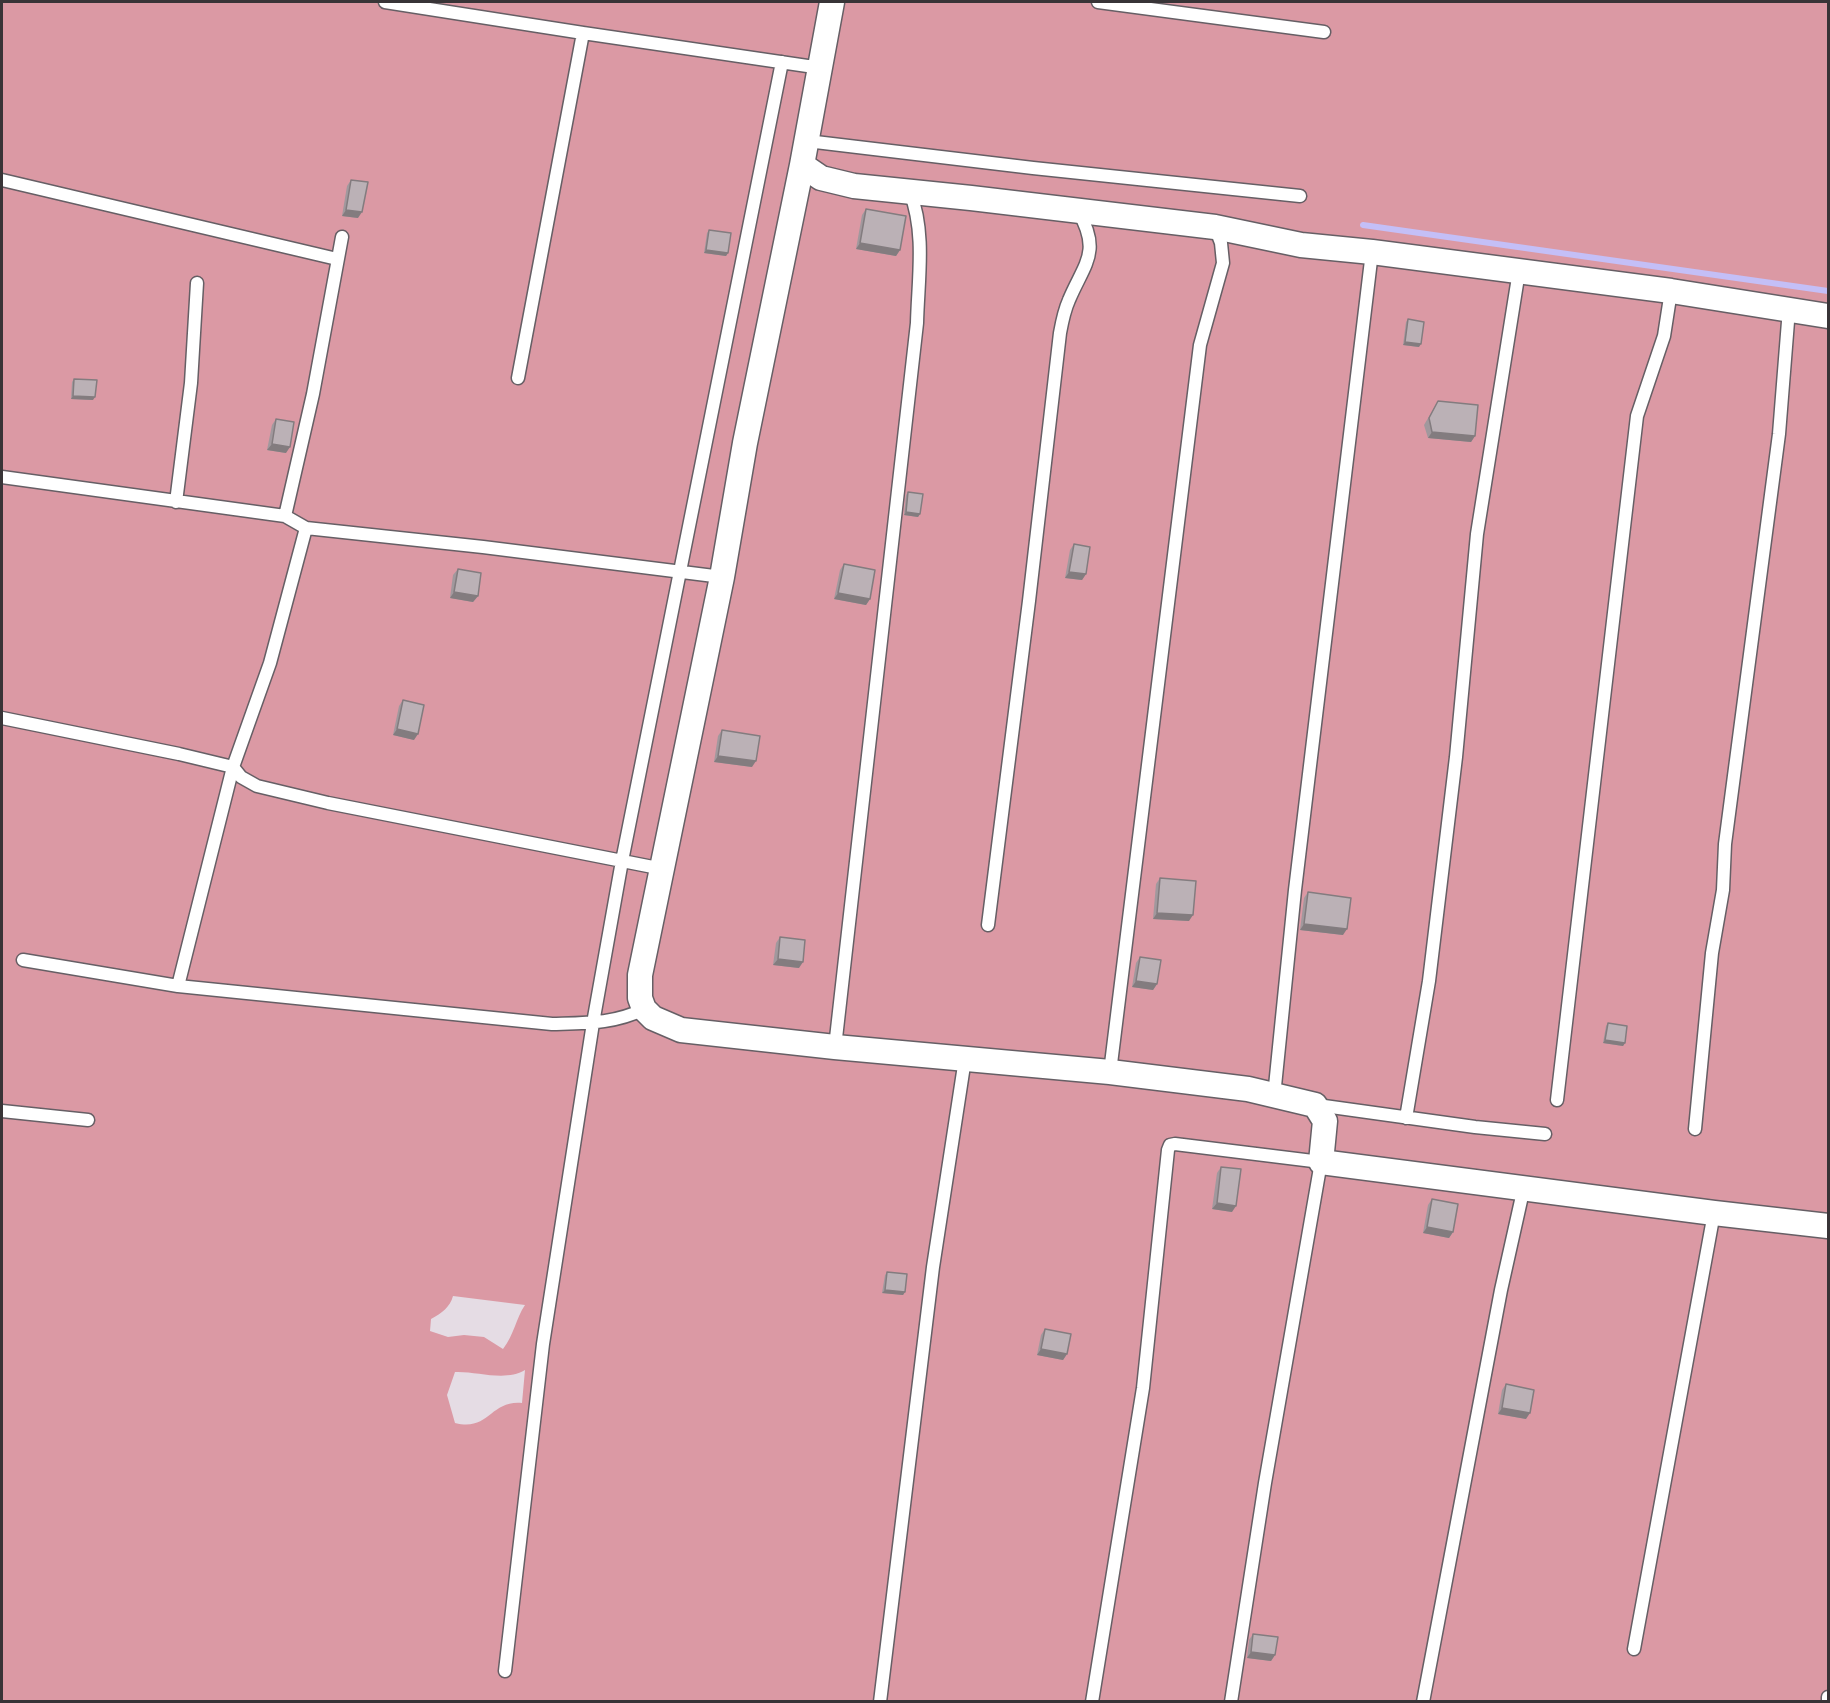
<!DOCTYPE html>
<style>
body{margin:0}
#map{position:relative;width:1830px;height:1703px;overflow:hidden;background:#e5dce4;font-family:Ubuntu,sans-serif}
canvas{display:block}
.frame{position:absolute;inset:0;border:3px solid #383437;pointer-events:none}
</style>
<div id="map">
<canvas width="1830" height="1703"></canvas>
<div class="frame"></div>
</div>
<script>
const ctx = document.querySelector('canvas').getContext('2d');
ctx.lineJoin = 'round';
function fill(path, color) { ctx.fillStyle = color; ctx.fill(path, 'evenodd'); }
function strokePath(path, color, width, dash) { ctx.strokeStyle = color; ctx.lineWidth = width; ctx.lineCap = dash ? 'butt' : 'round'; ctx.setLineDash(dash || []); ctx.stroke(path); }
fill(new Path2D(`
 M2 2H1828V1701L2 1702ZM453 1296 525 1305C516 1318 514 1335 503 1349L484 1337 464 1335 448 1337 430 1331 431 1319C442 1313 450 1307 453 1296ZM525 1370 522 1403C490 1400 489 1432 455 1423L447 1395 455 1372C477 1371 505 1382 525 1370Z`), '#db99a4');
strokePath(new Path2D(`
 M1363 225 1828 291`), '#c4bff7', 6);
const lane = new Path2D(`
 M385 2 583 33 821 68
 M1098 2 1324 32
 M807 141 1033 168 1300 196
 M2 180 337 259
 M518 378 583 33
 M2 477 285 516 306 528 483 547 722 577
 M176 502 191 383 197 283
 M285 516 313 394 342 237
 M2 718 179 754 233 767 241 777 257 786 328 803 663 869
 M988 925 1029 601 1060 333C1062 322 1064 311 1069 300 1084 264 1102 252 1078 211
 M23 960 178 986 552 1024C585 1023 614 1024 644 1009
 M178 986 233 767 270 663 306 528
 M835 1047 917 323C918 280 926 233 910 192
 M1110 1072 1200 345 1223 263 1221 243 1215 227
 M1274 1096 1295 890 1372 252
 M1557 1100 1637 416 1664 336 1671 291
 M1317 1105 1475 1127 1545 1134
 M2 1111 88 1120
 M1406 1118 1429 981 1456 757 1477 534 1519 271
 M1695 1129 1712 953 1723 890 1725 844 1779 434 1789 309
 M1634 1649 1714 1213
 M505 1671 543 1344 593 1023 622 861 782 62
 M880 1702 933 1267 965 1059
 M1092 1702 1143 1388 1168 1150 1170 1145 1175 1144 1321 1162 1265 1483 1231 1702
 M1423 1702 1501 1290 1524 1187
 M1828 1702V1697`);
const street = new Path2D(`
 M832 2 802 165 745 443 722 577 640 975V998L644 1009 653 1018 681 1030 835 1047 1110 1072 1248 1089 1315 1105 1325 1121 1321 1162 1714 1213 1828 1226
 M802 165 821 178 854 186 971 198 1215 227 1301 245 1372 252 1671 291 1828 316`);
strokePath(lane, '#665f65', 15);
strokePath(street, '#665f65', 27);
strokePath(lane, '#fff', 12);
strokePath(street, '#fff', 24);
fill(new Path2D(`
 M351 180 358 218 342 216 347 186Z
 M866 209 900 250 896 256 856 249 862 215Z
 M709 230 728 253 726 256 704 253 707 233Z
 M1408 319 1419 347 1403 345 1406 322Z
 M74 379 93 400 71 399 72 382Z
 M1438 401 1475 436 1471 442 1428 438 1424 425Z
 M276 419 286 453 267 450 272 425Z
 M908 492 920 514 918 517 904 515 906 495Z
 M1074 544 1086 574 1082 580 1065 578 1070 550Z
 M844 564 870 599 866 605 834 599 840 570Z
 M458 569 478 596 473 602 450 598 453 575Z
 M403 700 414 740 393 735 399 706Z
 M722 730 752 767 714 762 718 736Z
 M1160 878 1189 921 1153 919 1156 884Z
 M1308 892 1343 935 1300 930 1304 898Z
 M780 937 799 968 773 965 776 943Z
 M1140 957 1157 984 1153 990 1132 987 1136 963Z
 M1608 1023 1625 1043 1623 1046 1603 1043 1606 1026Z
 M1221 1167 1232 1212 1212 1209 1217 1173Z
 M1432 1199 1453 1232 1449 1238 1423 1233 1428 1205Z
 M887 1272 905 1292 903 1295 882 1293 885 1275Z
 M1045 1329 1067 1354 1063 1360 1037 1355 1041 1335Z
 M1506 1384 1526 1419 1498 1414 1502 1390Z
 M1253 1634 1275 1655 1271 1661 1247 1658 1249 1640Z`), '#a1989d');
fill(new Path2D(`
 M346 210 362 212 358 218 342 216Z
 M860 243 900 250 896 256 856 249Z
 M706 250 728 253 726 256 704 253Z
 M1405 342 1421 344 1419 347 1403 345Z
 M73 396 95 397 93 400 71 399Z
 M1432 432 1475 436 1471 442 1428 438Z
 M272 444 290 447 286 453 267 450Z
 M906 512 920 514 918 517 904 515Z
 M1069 572 1086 574 1082 580 1065 578Z
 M454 592 478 596 473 602 450 598Z
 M838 593 870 599 866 605 834 599Z
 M397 729 418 734 414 740 393 735Z
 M718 756 756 761 752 767 714 762Z
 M1157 913 1193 915 1189 921 1153 919Z
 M1304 924 1347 929 1343 935 1300 930Z
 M778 959 803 962 799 968 773 965Z
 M1136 981 1157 984 1153 990 1132 987Z
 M1605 1040 1625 1043 1623 1046 1603 1043Z
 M1217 1203 1236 1206 1232 1212 1212 1209Z
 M1427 1227 1453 1232 1449 1238 1423 1233Z
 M885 1290 905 1292 903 1295 882 1293Z
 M1041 1349 1067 1354 1063 1360 1037 1355Z
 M1502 1408 1530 1413 1526 1419 1498 1414Z
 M1251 1652 1275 1655 1271 1661 1247 1658Z`), '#837c7f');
const building = new Path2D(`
 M351 180 368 182 362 212 346 210Z
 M866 209 906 216 900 250 860 243Z
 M709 230 731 233 728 253 706 250Z
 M1408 319 1424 322 1421 344 1405 342Z
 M74 379 97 380 95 397 73 396Z
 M1438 401 1478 405 1475 436 1432 432 1429 418Z
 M276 419 294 422 290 447 272 444Z
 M908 492 923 494 920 514 906 512Z
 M1074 544 1090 547 1086 574 1069 572Z
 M844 564 875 570 870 599 838 593Z
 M458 569 481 573 478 596 454 592Z
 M403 700 424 705 418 734 397 729Z
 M722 730 760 736 756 761 718 756Z
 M1160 878 1196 881 1193 915 1157 913Z
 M1308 892 1351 898 1347 929 1304 924Z
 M780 937 805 940 803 962 778 959Z
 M1140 957 1161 960 1157 984 1136 981Z
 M1608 1023 1627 1026 1625 1043 1605 1040Z
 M1221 1167 1241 1169 1236 1206 1217 1203Z
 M1432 1199 1458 1204 1453 1232 1427 1227Z
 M887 1272 907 1274 905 1292 885 1290Z
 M1045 1329 1071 1334 1067 1354 1041 1349Z
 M1506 1384 1534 1390 1530 1413 1502 1408Z
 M1253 1634 1278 1637 1275 1655 1251 1652Z`);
fill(building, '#bbb1b6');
strokePath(building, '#837c7f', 1.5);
</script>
